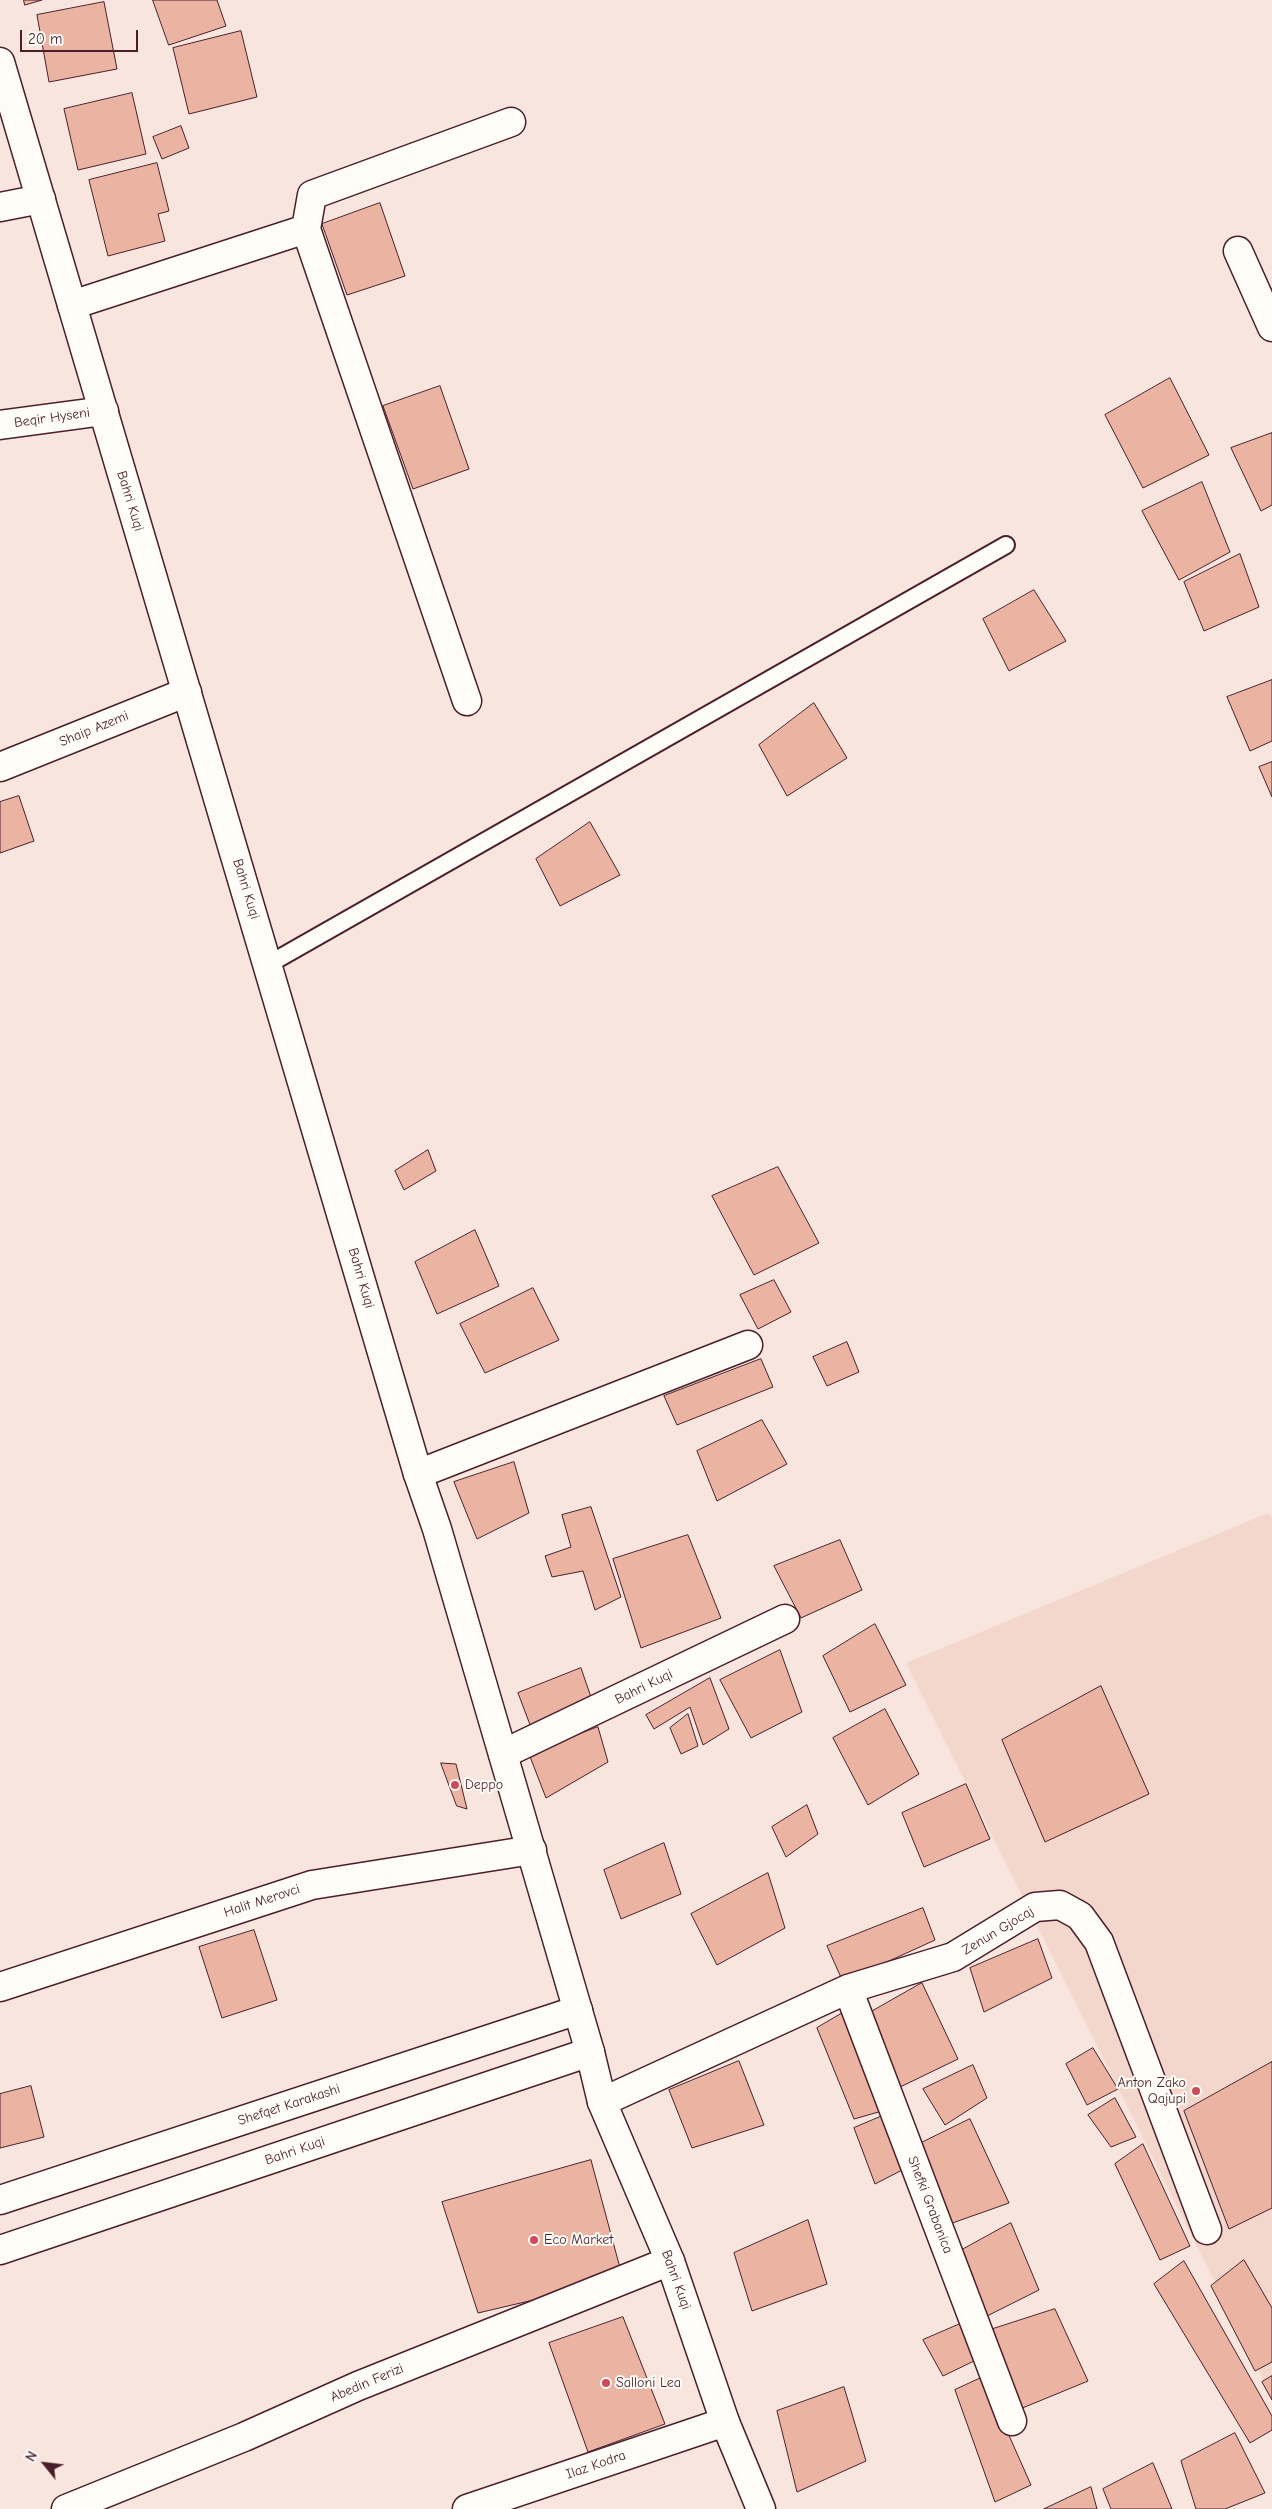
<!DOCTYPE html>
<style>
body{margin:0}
#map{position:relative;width:1272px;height:2509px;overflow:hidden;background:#f8e6de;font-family:"Comic Neue",sans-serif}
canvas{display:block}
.north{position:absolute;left:20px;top:2439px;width:50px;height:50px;-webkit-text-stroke:4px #fdfcf7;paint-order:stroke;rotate:299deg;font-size:14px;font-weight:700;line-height:20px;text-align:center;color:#4a1f2b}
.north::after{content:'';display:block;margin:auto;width:18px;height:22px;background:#4a1f2b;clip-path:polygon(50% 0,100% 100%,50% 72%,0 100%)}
.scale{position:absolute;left:20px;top:30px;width:118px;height:22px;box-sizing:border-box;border:2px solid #4a1f2b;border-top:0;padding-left:6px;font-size:15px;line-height:18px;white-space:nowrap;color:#4a1f2b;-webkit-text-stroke:4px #fdfcf7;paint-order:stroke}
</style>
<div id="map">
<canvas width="1272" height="2509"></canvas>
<div class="north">N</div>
<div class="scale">20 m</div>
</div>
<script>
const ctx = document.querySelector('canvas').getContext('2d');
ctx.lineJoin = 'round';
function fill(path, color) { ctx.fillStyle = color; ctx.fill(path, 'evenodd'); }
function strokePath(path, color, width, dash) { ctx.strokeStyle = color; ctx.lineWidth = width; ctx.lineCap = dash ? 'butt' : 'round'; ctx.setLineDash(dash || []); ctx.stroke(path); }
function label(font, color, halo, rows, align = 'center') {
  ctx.font = font + ' "Comic Neue",sans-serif'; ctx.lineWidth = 4; ctx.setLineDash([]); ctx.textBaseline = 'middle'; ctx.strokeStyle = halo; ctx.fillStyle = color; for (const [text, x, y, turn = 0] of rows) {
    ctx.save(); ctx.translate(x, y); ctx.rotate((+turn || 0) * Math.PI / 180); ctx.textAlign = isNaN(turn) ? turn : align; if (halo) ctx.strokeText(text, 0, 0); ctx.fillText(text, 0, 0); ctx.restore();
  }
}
fill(new Path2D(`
 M1268 1513 1272 1518V2397L906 1663Z`), '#f4d7cc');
const building = new Path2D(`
 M24 0H42L25 5Z
 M153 0H217L226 26 169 45Z
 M104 2 117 69 49 82 37 15Z
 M241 31 257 97 189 114 173 48Z
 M132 93 146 154 78 170 64 109Z
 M181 126 189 148 162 159 153 137Z
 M157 163 169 211 158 214 165 241 108 256 89 180Z
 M380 203 405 276 347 295 322 224Z
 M1170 378 1209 455 1143 488 1105 415Z
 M440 386 469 469 413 489 383 406Z
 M1272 433V505L1261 511 1231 448Z
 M1202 482 1230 552 1179 580 1142 511Z
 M1240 554 1259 607 1204 631 1184 582Z
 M1034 590 1066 641 1009 671 983 619Z
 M1272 680V741L1250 751 1227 697Z
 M814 703 847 758 787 796 759 745Z
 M1272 762V797L1259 767Z
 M19 796 34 841 0 853V802Z
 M590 822 620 875 560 906 536 859Z
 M428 1150 436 1171 404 1190 395 1171Z
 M778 1167 819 1243 754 1275 712 1196Z
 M475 1230 499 1286 437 1314 415 1262Z
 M774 1280 791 1312 758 1329 740 1295Z
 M533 1288 559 1340 485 1373 460 1324Z
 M847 1342 859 1372 827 1386 813 1357Z
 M761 1359 773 1387 677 1425 664 1396Z
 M762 1420 787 1464 717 1501 697 1451Z
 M514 1462 529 1513 477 1539 454 1482Z
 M591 1507 621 1597 595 1610 583 1571 552 1577 545 1556 571 1547 562 1515Z
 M688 1535 721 1618 641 1648 613 1559Z
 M840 1540 862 1590 801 1618 774 1566Z
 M875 1624 906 1685 850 1712 823 1656Z
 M780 1650 802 1712 751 1738 720 1680Z
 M581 1668 593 1703 532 1730 518 1693Z
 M710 1678 729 1729 703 1745 690 1707 654 1729 646 1715Z
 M1101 1686 1149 1794 1045 1842 1002 1740Z
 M885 1709 919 1774 868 1805 833 1738Z
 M688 1714 698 1746 681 1754 670 1728Z
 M598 1727 608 1762 546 1798 529 1754Z
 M441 1763 456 1764 467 1809 457 1806Z
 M966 1784 990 1839 924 1867 902 1813Z
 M807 1805 818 1834 786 1857 772 1827Z
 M664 1843 681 1894 621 1919 604 1870Z
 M768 1873 785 1928 717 1965 691 1914Z
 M923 1908 935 1940 843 1982 827 1946Z
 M254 1930 277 2000 222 2018 199 1947Z
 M1038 1939 1052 1978 984 2012 970 1968Z
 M922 1983 958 2059 896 2089 864 2016Z
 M846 2011 882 2111 854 2119 817 2028Z
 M1093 2048 1118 2089 1087 2105 1066 2064Z
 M739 2061 764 2125 692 2148 669 2090Z
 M1272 2062V2208L1229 2229 1184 2111Z
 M973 2065 987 2098 945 2125 923 2089Z
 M31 2086 44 2137 0 2148V2094Z
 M1115 2098 1136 2137 1111 2147 1088 2115Z
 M887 2114 906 2168 875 2184 854 2128Z
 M970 2119 1009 2203 941 2227 911 2148Z
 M1143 2144 1190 2246 1160 2260 1115 2164Z
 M591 2160 623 2279 478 2313 442 2202Z
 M808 2220 827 2284 752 2311 734 2253Z
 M1011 2223 1039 2290 983 2318 960 2251Z
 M1244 2260 1272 2308V2362L1255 2371 1211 2286Z
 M1184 2261 1272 2416V2430L1250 2443 1154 2284Z
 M1055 2309 1088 2381 1020 2409 993 2329Z
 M623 2317 665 2424 588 2452 549 2343Z
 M960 2324 974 2361 943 2376 923 2340Z
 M1272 2376V2400L1262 2382Z
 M983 2377 1031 2485 995 2502 955 2390Z
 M844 2387 866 2461 797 2492 777 2411Z
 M1235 2433 1265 2493 1225 2509H1196L1181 2461Z
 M1153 2463 1172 2509H1111L1103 2489Z
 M1091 2487 1097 2509H1044Z`);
fill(building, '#ebb3a2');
strokePath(building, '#4a1f2b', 1);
const lane = new Path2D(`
 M269 964 1006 545`);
const street = new Path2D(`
 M0 207 41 199
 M306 229 312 195 511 122
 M1238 251 1272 327
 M72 305 306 229 467 701
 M0 425 104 411
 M0 767 187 692
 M418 1474 748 1345
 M503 1754 785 1619
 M0 1987 312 1885 532 1850
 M848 1989 1012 2421
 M602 2102 848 1989 953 1957 1035 1907 1060 1905 1080 1916 1099 1942 1207 2230
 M0 2200 578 2010
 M0 2250 590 2052
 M66 2509 244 2437 358 2386 670 2261
 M467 2509 725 2422`);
const secondary = new Path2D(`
 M0 62 418 1474 437 1529 590 2052 602 2102 670 2261 725 2422 761 2509`);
strokePath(lane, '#4a1f2b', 20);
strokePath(street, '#4a1f2b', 31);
strokePath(secondary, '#4a1f2b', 31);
strokePath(lane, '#fdfcf7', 16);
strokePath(street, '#fdfcf7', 28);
strokePath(secondary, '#fdfcf7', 28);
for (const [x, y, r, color] of [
 [455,1785,5,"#d1495b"],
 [1196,2091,5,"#d1495b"],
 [534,2240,5,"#d1495b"],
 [606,2383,5,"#d1495b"]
]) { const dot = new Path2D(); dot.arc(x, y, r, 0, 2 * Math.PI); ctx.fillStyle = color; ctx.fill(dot); strokePath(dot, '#fdfcf7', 2); }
label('14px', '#4a1f2b', '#fdfcf7', [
 ["Beqir Hyseni",52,418,-8],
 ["Bahri Kuqi",130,501,73],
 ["Shaip Azemi",94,729,-22],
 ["Bahri Kuqi",246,889,73],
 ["Bahri Kuqi",361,1278,74],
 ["Bahri Kuqi",644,1687,-26],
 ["Halit Merovci",262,1901,-18],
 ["Zenun Gjocaj",998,1931,-31],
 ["Shefqet Karakashi",289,2105,-18],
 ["Bahri Kuqi",295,2151,-19],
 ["Shefki Grabanica",930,2205,69],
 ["Bahri Kuqi",676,2280,70],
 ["Abedin Ferizi",367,2383,-23],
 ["Ilaz Kodra",596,2465,-19]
]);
label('14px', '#4a1f2b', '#fdfcf7', [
 ["Deppo",465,1785],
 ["Anton Zako",1186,2083,"right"],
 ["Qajupi",1186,2099,"right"],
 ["Eco Market",544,2240],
 ["Salloni Lea",616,2383]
], 'left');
</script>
